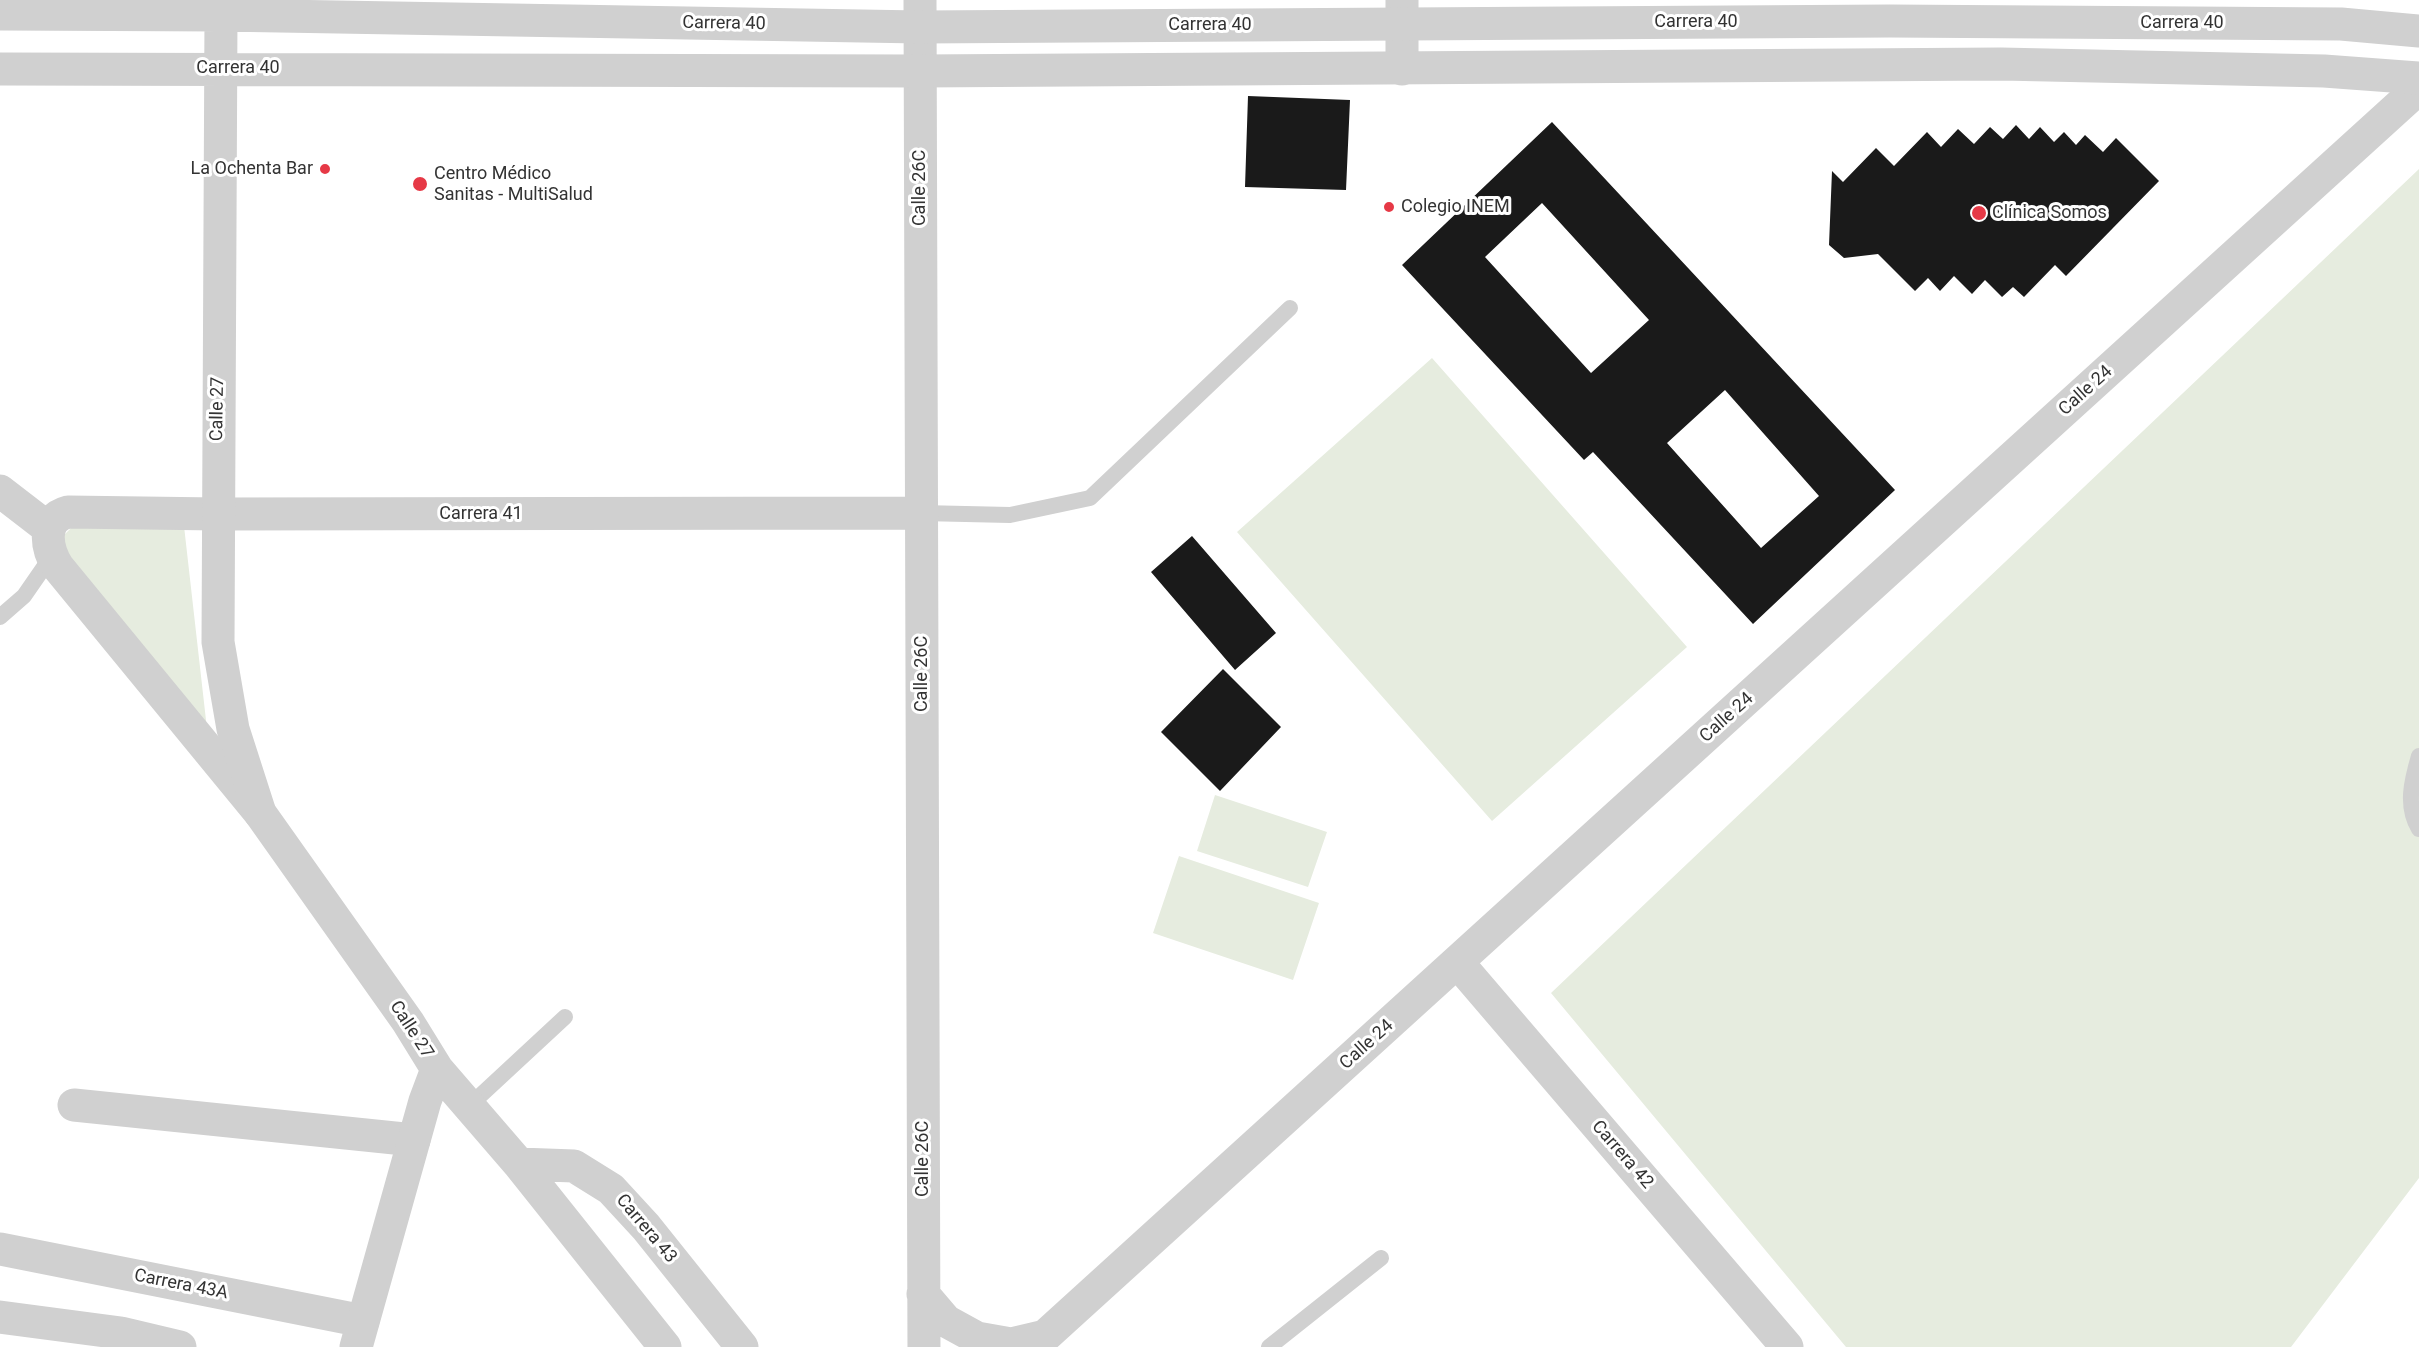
<!DOCTYPE html>
<meta charset="utf-8">
<style>
body{margin:0}
canvas{display:block;background:#fff}
</style>
<canvas width="2419" height="1347"></canvas>
<script>
const ctx = document.querySelector('canvas').getContext('2d');
ctx.lineJoin = 'round';
function fill(path, color) { ctx.fillStyle = color; ctx.fill(path, 'evenodd'); }
function strokePath(path, color, width, dash) { ctx.strokeStyle = color; ctx.lineWidth = width; ctx.lineCap = dash ? 'butt' : 'round'; ctx.setLineDash(dash || []); ctx.stroke(path); }
function label(font, color, halo, rows, align = 'center') {
  ctx.font = font + ' Roboto,sans-serif'; ctx.lineWidth = 6; ctx.setLineDash([]); ctx.textBaseline = 'middle'; ctx.strokeStyle = halo; ctx.fillStyle = color; for (const [text, x, y, turn = 0] of rows) {
    ctx.save(); ctx.translate(x, y); ctx.rotate((+turn || 0) * Math.PI / 180); ctx.textAlign = isNaN(turn) ? turn : align; if (halo) ctx.strokeText(text, 0, 0); ctx.fillText(text, 0, 0); ctx.restore();
  }
}
fill(new Path2D(`
 M2419 169V1178L2291 1347H1846L1551 993Z
 M1432 358 1687 647 1492 821 1237 532Z
 M184 526 207 729 68 563 62 537 71 528Z
 M1215 795 1327 832 1308 887 1197 851Z
 M1179 856 1319 903 1293 980 1153 933Z`), '#e6ecdf');
fill(new Path2D(`
 M1248 96 1350 100 1346 190 1245 187Z
 M1552 122 1895 490 1753 624 1593 452 1584 460 1402 265ZM1542 203 1649 320 1591 373 1485 257ZM1725 390 1819 496 1761 548 1667 443Z
 M2016 125 2029 139 2040 127 2054 142 2064 132 2076 145 2085 135 2103 152 2116 138 2159 181 2066 276 2055 265 2024 297 2013 287 2002 297 1985 280 1972 294 1954 276 1940 291 1928 278 1915 291 1878 254 1844 258 1829 245 1832 171 1843 182 1876 148 1894 166 1927 132 1941 147 1958 129 1974 144 1990 127 2003 139Z
 M1192 536 1276 633 1235 670 1151 572Z
 M1223 669 1281 727 1220 791 1161 732Z`), '#1a1a1a');
strokePath(new Path2D(`
 M921 513 1010 515 1090 498 1290 308
 M0 617 24 596 51 557
 M2419 756C2412 780 2405 806 2419 829
 M468 1107 565 1017
 M1269 1347 1381 1258`), '#d0d0d0', 16);
strokePath(new Path2D(`
 M920 0 924 1347
 M1402 69V0
 M0 491 48 528
 M260 813 58 567C46 548 41 519 68 512L218 514 921 513
 M1458 963 1787 1347
 M74 1105 414 1140
 M0 1249 363 1321
 M923 1294 946 1321 977 1338 1011 1344 1045 1336
 M0 1317 121 1333 180 1347
 M1033 1347 2419 88`), '#d0d0d0', 33);
strokePath(new Path2D(`
 M0 14 221 15 920 27 1890 21 2341 24 2419 31
 M221 15 218 642 233 729 260 813 408 1022 437 1069 519 1164 665 1347
 M0 69 920 71 2001 64 2324 71 2419 78
 M519 1164 574 1166 611 1189 646 1227 742 1347
 M356 1347 425 1101 437 1069`), '#d0d0d0', 33);
for (const [x, y, r, color] of [
 [325,169,6,"#e63946"],
 [420,184,8,"#e63946"],
 [1389,207,6,"#e63946"],
 [1979,213,8,"#e63946"]
]) { const dot = new Path2D(); dot.arc(x, y, r, 0, 2 * Math.PI); ctx.fillStyle = color; ctx.fill(dot); strokePath(dot, '#fff', 2); }
label('18px', '#333', '#fff', [
 ["Carrera 40",1696,22],
 ["Carrera 40",2182,23],
 ["Carrera 40",724,24,1],
 ["Carrera 40",1210,25],
 ["Carrera 40",238,68],
 ["Calle 26C",920,188,-90],
 ["Calle 24",2086,391,-42],
 ["Calle 27",218,409,-89],
 ["Carrera 41",481,514],
 ["Calle 26C",922,674,-90],
 ["Calle 24",1727,718,-42],
 ["Calle 27",411,1030,57],
 ["Calle 24",1367,1045,-42],
 ["Carrera 42",1622,1155,49],
 ["Calle 26C",923,1159,-90],
 ["Carrera 43",646,1229,50],
 ["Carrera 43A",181,1285,11]
]);
label('18px', '#333', '#fff', [
 ["La Ochenta Bar",313,169,"right"],
 ["Centro Médico",434,174],
 ["Sanitas - MultiSalud",434,195],
 ["Colegio INEM",1401,207],
 ["Clínica Somos",1992,213]
], 'left');
</script>
